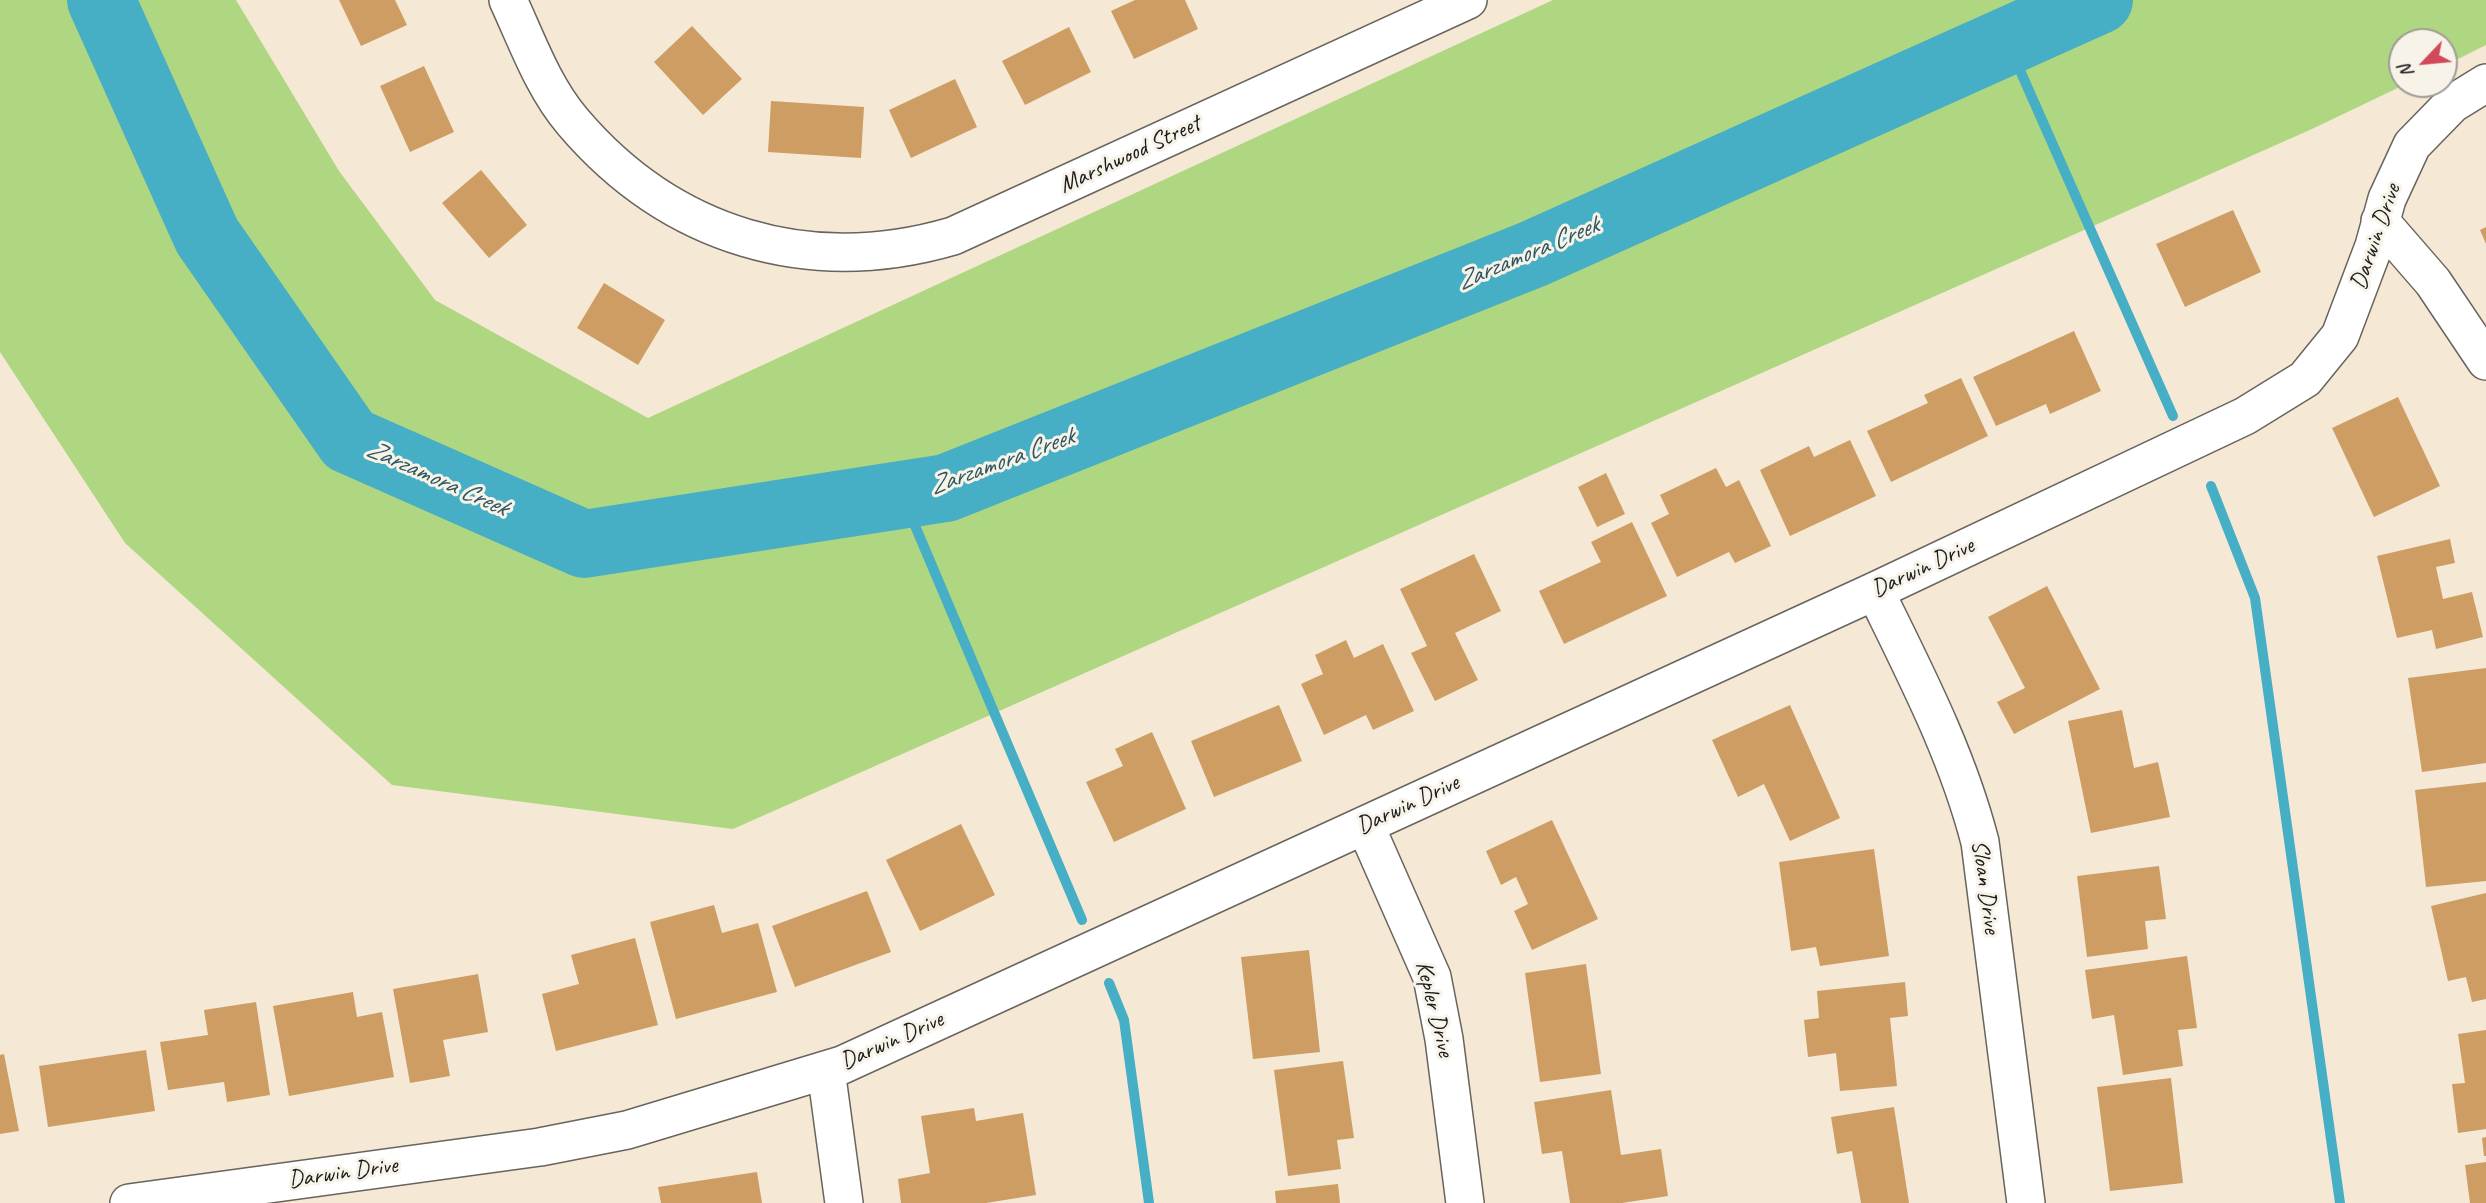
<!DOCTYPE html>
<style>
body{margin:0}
#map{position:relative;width:2486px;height:1203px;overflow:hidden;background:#f5e9d6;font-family:Caveat,sans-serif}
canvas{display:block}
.north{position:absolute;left:2388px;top:28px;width:70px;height:70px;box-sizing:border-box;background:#f7f3e8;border:2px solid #9f9d96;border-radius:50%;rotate:244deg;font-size:19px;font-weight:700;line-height:28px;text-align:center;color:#1c1c1c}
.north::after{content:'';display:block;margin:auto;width:24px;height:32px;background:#d1495b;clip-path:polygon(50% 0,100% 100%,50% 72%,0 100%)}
</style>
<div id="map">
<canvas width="2486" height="1203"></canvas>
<div class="north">N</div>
</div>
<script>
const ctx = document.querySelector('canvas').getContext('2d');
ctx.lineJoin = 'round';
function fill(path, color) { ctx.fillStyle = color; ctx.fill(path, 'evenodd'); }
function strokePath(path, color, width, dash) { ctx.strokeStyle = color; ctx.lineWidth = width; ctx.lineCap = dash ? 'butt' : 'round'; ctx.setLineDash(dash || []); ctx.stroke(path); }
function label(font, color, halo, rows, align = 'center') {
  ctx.font = font + ' Caveat,sans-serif'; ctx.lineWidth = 6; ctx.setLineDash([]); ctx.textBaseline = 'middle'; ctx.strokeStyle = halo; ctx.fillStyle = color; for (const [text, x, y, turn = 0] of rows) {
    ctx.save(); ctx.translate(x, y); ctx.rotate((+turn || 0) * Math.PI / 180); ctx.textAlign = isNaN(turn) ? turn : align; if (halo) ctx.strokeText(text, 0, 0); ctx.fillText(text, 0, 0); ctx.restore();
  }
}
fill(new Path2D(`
 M0 0H236L339 171 435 300 648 418 1553 0H2486V45L2444 66V42H2402V84H2406L2312 129 733 829 392 785 125 543 0 352Z`), '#afd680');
strokePath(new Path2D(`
 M2007 41 2173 416
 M2211 486 2255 598 2340 1203
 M902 495 1082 920
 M1109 983 1124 1020 1149 1203`), '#46aec5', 10);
strokePath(new Path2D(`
 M101 0 207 236 349 440 584 544 946 488 1533 254 2099 0`), '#46aec5', 68);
fill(new Path2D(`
 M339 0H395L407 25 361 46Z
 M1135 0H1185L1198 29 1134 59 1111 11Z
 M692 26 742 79 703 115 654 62Z
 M1069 27 1091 72 1025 105 1002 61Z
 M424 66 454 132 410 152 380 86Z
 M955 79 977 127 911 158 889 110Z
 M771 101 864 107 861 158 768 152Z
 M481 170 527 225 489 258 442 203Z
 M2233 210 2261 272 2185 307 2156 244Z
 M2486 227V244L2480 230Z
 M604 283 665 320 638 365 577 328Z
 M2074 331 2101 391 2050 414 2046 404 1996 426 1973 377Z
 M1961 378 1988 436 1891 482 1867 431 1928 403 1924 395Z
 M2398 397 2440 486 2374 517 2332 428Z
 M1850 440 1876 496 1790 536 1760 470 1809 446 1814 457Z
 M1716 468 1726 487 1739 480 1771 546 1735 563 1729 552 1677 577 1651 523 1669 514 1660 495Z
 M1606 473 1625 514 1597 527 1578 487Z
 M1632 522 1667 596 1564 644 1539 591 1601 562 1591 542Z
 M2450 539 2455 563 2436 567 2443 599 2472 592 2483 637 2436 649 2432 630 2397 638 2377 556Z
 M1474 554 1501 611 1455 633 1478 680 1435 701 1411 653 1427 646 1400 589Z
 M2047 586 2100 689 2014 734 1997 702 2025 688 1988 617Z
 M1346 640 1354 658 1383 644 1414 711 1373 730 1366 715 1324 735 1301 684 1323 674 1315 655Z
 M2486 668V763L2422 772 2408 678Z
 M1279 705 1302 761 1214 797 1191 741Z
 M1790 705 1840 818 1790 841 1764 784 1738 797 1712 740Z
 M2122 710 2134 768 2158 762 2170 817 2091 833 2068 721Z
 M1152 732 1186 809 1114 842 1086 782 1123 766 1115 749Z
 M2486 782V881L2426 887 2415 790Z
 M1552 820 1598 919 1532 950 1514 911 1528 904 1516 877 1501 885 1486 851Z
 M961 824 995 895 920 931 886 860Z
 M1874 849 1889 956 1820 966 1816 947 1791 951 1779 862Z
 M2159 866 2166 919 2145 921 2148 949 2087 957 2077 876Z
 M867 891 891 952 795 987 772 926Z
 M2486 893V999L2472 1002 2466 977 2448 981 2431 906Z
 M714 905 722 933 758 923 777 992 676 1019 650 922Z
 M635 938 658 1025 556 1051 542 994 579 984 571 955Z
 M1309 950 1320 1052 1253 1059 1241 957Z
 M2187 956 2197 1028 2178 1030 2183 1066 2123 1075 2114 1015 2092 1019 2085 970Z
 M1586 964 1601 1074 1540 1082 1525 973Z
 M478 974 488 1032 443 1040 450 1076 410 1083 393 989Z
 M1905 982 1908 1016 1890 1018 1897 1086 1840 1091 1836 1053 1808 1057 1804 1020 1819 1018 1817 991Z
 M353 992 357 1017 382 1012 394 1077 289 1096 273 1006Z
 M256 1002 270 1095 227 1102 224 1082 168 1090 160 1042 208 1035 204 1010Z
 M2486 1030V1129L2458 1133 2452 1084 2465 1083 2458 1034Z
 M146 1050 155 1111 48 1127 39 1066Z
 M4 1054 19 1131 0 1134V1055Z
 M1343 1061 1354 1138 1337 1140 1341 1169 1288 1176 1274 1070Z
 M2171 1078 2183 1183 2110 1191 2097 1087Z
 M1611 1090 1621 1155 1661 1149 1668 1196 1622 1203H1570L1562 1151 1542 1154 1534 1102Z
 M1894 1107 1909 1203H1861L1852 1151 1837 1154 1831 1117Z
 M974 1108 976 1121 1023 1113 1036 1195 986 1203H901L898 1179 930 1173 921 1116Z
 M2486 1137V1156H2484L2482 1138Z
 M2486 1162V1203H2470L2465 1165Z
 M757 1172 762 1203H661L658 1187Z
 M1338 1184 1340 1203H1276L1275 1191Z`), '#cd9d64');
const minor = new Path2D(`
 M508 0C527 41 543 87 573 122 671 237 809 278 953 236L1468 0
 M2380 221 2433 282 2486 361
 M1875 591C1915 673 1957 753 1980 842L2026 1203
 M1365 825 1432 977 1444 1039 1465 1203
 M826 1070 844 1203
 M129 1203 540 1147 627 1130 842 1065 1875 591 2245 416 2305 379 2340 336 2374 246 2387 199 2412 145 2452 104 2486 83`);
strokePath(minor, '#68645d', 40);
strokePath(minor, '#fff', 37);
label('24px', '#1c1c1c', '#f7f3e8', [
 ["Marshwood Street",1130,155,-25],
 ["Darwin Drive",2376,237,-71],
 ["Darwin Drive",1923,568,-25],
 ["Darwin Drive",1408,805,-25],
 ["Sloan Drive",1985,887,82],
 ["Kepler Drive",1434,1009,76],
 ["Darwin Drive",892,1041,-24],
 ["Darwin Drive",343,1173,-8]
]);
label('italic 26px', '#2d5660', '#f7f3e8', [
 ["Zarzamora Creek",1528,254,-23],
 ["Zarzamora Creek",1002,462,-20],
 ["Zarzamora Creek",437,479,24]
]);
</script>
